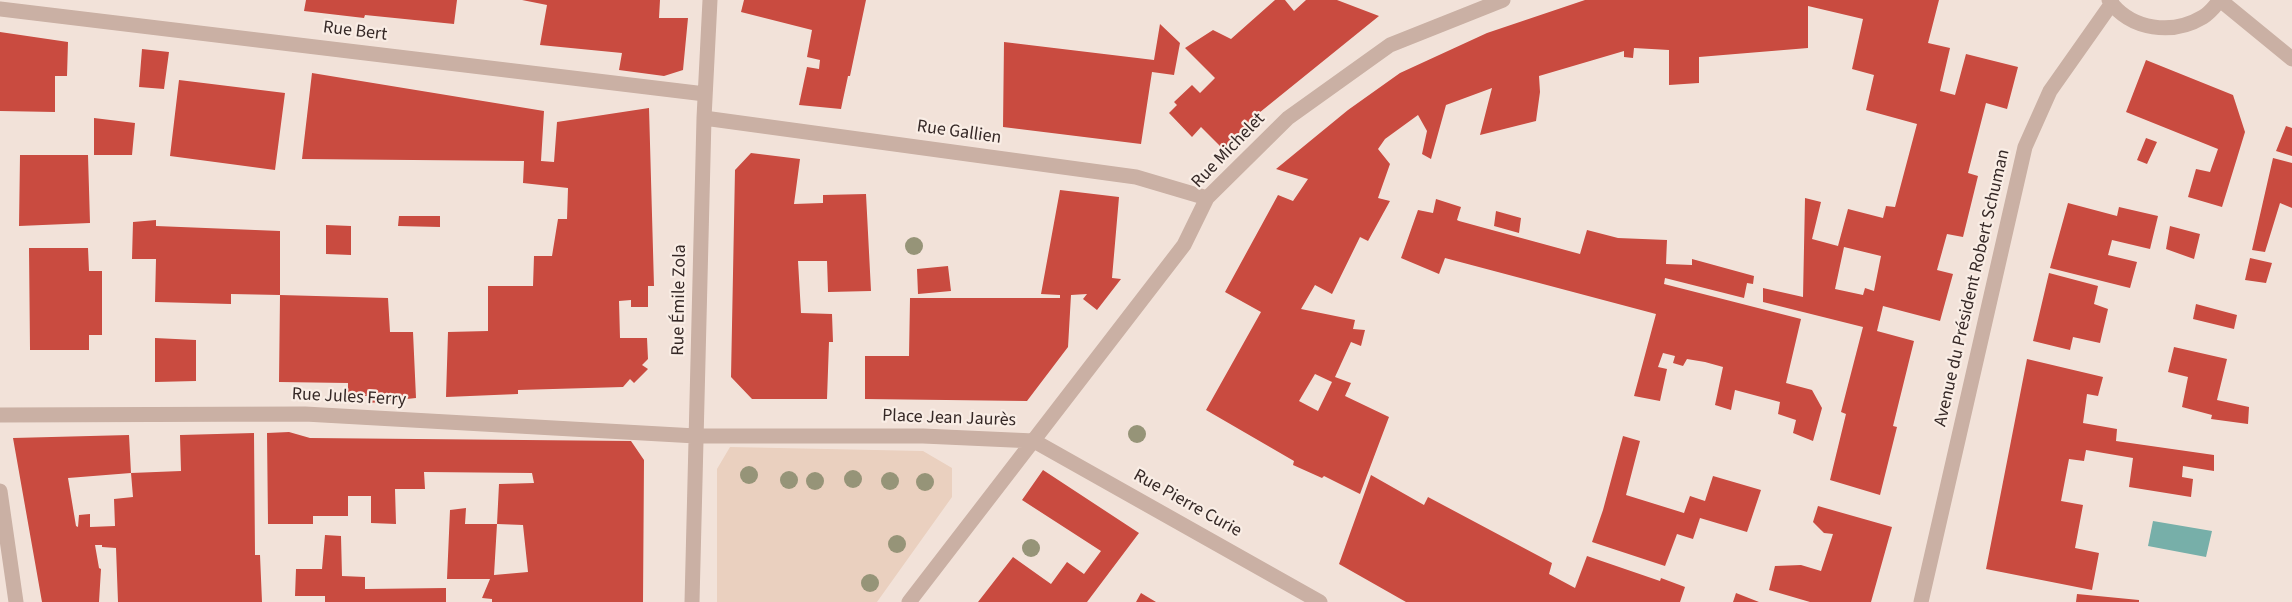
<!DOCTYPE html>
<meta charset="utf-8">
<style>
body{margin:0}
canvas{display:block;background:#f2e2d9}
</style>
<canvas width="2292" height="602"></canvas>
<script>
const ctx = document.querySelector('canvas').getContext('2d');
ctx.lineJoin = 'round';
function fill(path, color) { ctx.fillStyle = color; ctx.fill(path, 'evenodd'); }
function strokePath(path, color, width, dash) { ctx.strokeStyle = color; ctx.lineWidth = width; ctx.lineCap = dash ? 'butt' : 'round'; ctx.setLineDash(dash || []); ctx.stroke(path); }
function label(font, color, halo, rows, align = 'center') {
  ctx.font = font + ' "Source Sans 3",sans-serif'; ctx.lineWidth = 4.5; ctx.setLineDash([]); ctx.textBaseline = 'middle'; ctx.strokeStyle = halo; ctx.fillStyle = color; for (const [text, x, y, turn = 0] of rows) {
    ctx.save(); ctx.translate(x, y); ctx.rotate((+turn || 0) * Math.PI / 180); ctx.textAlign = isNaN(turn) ? turn : align; if (halo) ctx.strokeText(text, 0, 0); ctx.fillText(text, 0, 0); ctx.restore();
  }
}
fill(new Path2D(`
 M730 447 923 451 952 468V497L877 602H717V469Z`), '#ead0bf');
fill(new Path2D(`
 M2153 521 2212 531 2206 557 2148 546Z`), '#77afa9');
fill(new Path2D(`
 M306 0H457L454 24 365 15 364 18 304 11Z
 M522 0H660L659 18H688L683 70 664 76 619 70 622 53 540 45 547 5Z
 M744 0H866L850 76H848L841 109 799 105 807 67 819 69 820 60 807 57 812 30 741 12Z
 M1275 0H1285L1294 11 1306 0H1337L1379 16 1254 117 1224 150 1201 127 1192 137 1169 113 1177 105 1174 102 1192 85 1200 93 1215 78 1185 48 1213 30 1231 39Z
 M1585 0H1939L1928 43 1950 48 1940 91 1955 95 1966 54 2018 67 2007 109 1986 103 1968 173 1978 176 1963 237 1947 234 1937 270 1953 274 1940 321 1883 306 1877 331 1914 341 1893 426 1897 427 1880 495 1830 480 1846 414 1841 412 1863 327 1763 302V288L1803 297 1805 198 1821 202 1812 239 1838 246 1848 209 1883 218 1886 206 1895 207 1917 124 1866 110 1874 75 1852 69 1863 19 1808 6V48L1699 57V83L1669 85V50L1634 48 1633 58 1624 57V51L1539 76 1540 92 1536 121 1480 135 1492 88 1446 105 1431 159 1422 154 1427 131 1418 115 1385 139 1378 149 1390 164 1378 198 1390 201 1368 241 1360 237 1332 294 1315 285 1301 309 1355 320 1353 329 1365 330 1361 346 1351 342 1335 377 1351 383 1345 396 1389 417 1360 494 1324 476 1322 478 1293 465 1294 461 1206 410 1261 312 1225 292 1278 195 1293 201 1308 179 1276 169 1348 110 1400 73 1487 33ZM1844 247 1881 256 1874 291 1865 288 1863 295 1835 289ZM1315 374 1332 382 1318 411 1299 401Z
 M1160 24 1180 43 1174 75 1152 72 1141 144 1003 127 1004 42 1154 60Z
 M0 32 68 42 67 76H55V112L0 111Z
 M142 49 169 52 164 89 139 87Z
 M2146 60 2233 95 2245 132 2222 207 2188 197 2196 169 2210 172 2218 149 2126 112Z
 M312 73 544 111 541 161 554 162 557 122 649 108 654 286H648V307H631V300L619 301 620 338H647L648 359 642 365 648 369 634 383 630 379 623 387 518 390V394L446 397 448 332 488 331V286H533L534 256H552L558 219H567L568 188 523 183 524 161 302 159Z
 M179 80 285 93 275 170 170 156Z
 M94 118 135 123 132 155H94Z
 M2286 126 2292 128V156L2276 151Z
 M2146 138 2157 142 2147 164 2137 160Z
 M751 153 800 159 794 204 823 203V195L866 194 871 291 828 292 827 261H798L801 313 832 314 833 342H829L827 399H752L731 377 735 170Z
 M20 155H88L90 223 19 226Z
 M2273 158 2292 163V208L2280 203 2265 252 2252 250Z
 M1060 190 1119 197 1112 278 1121 279 1097 310 1083 299 1087 294 1071 295 1068 347 1027 401 865 399V356H909L910 298H1060V295L1041 294Z
 M1436 199 1461 207 1457 220 1459 221 1580 254 1587 230 1618 238 1667 240 1666 264 1692 265V259L1754 276 1753 284 1747 283 1744 298 1665 278 1664 284 1801 319 1786 383 1812 390 1822 408 1813 441 1793 433 1796 420 1778 414 1780 402 1735 390 1731 410 1715 405 1723 367 1705 362 1687 359 1683 366 1673 363 1675 356 1663 353 1658 367 1667 369 1660 401 1634 396 1656 314 1445 258 1439 274 1401 258 1418 210 1433 213Z
 M2068 203 2117 216 2119 207 2158 216 2150 249 2112 240 2108 255 2137 262 2130 288 2050 268Z
 M1496 211 1521 218 1519 233 1494 226Z
 M399 216H440V227L398 226Z
 M156 220V226L280 231V295L231 294V304L155 302 156 259H132L133 222Z
 M326 225 351 226V255L326 254Z
 M2170 226 2200 234 2194 259 2166 249Z
 M29 248H88L89 271H102V335H89V350H30Z
 M2250 258 2272 263 2266 283 2245 280Z
 M948 266 951 291 918 294 917 269Z
 M2049 273 2098 286 2094 304 2108 309 2100 343 2073 337 2070 350 2033 341Z
 M280 295 388 298 390 332H413L416 398 370 403 369 396H348V383L279 382Z
 M2196 304 2237 315 2234 329 2193 319Z
 M155 338 196 340V381L155 382Z
 M2174 347 2227 359 2217 400 2249 407 2248 424 2211 419 2212 415 2182 407 2188 377 2168 372Z
 M2027 359 2103 377 2098 396 2087 394 2083 423 2117 429 2116 441 2214 455V471L2183 466 2182 477 2193 479 2191 497 2129 487 2133 458 2086 450 2084 461 2069 459 2061 501 2083 505 2075 548 2099 553 2092 590 1986 569Z
 M289 432 310 438 631 441 644 460 643 602H492V599L482 598 490 579H447L450 510 466 508 465 524H497L494 575 528 572 523 525 497 524 499 484 534 483 532 473 424 472 425 489H395L396 524 371 523V496H348V516H313V524H268L267 433Z
 M254 433 255 555H260L262 602H118L116 548 102 547V545H95L99 568 101 569 99 602H42L13 438 129 435 131 473 68 478 76 526 78 527 79 515 90 514V527L115 526 114 499 133 497 131 473 181 471 180 435Z
 M1623 436 1640 441 1626 495 1684 513 1690 496 1705 501 1713 476 1761 490 1747 532 1700 518 1693 539 1677 534 1665 566 1592 542 1603 510Z
 M1043 470 1139 533 1087 602H978L1013 557 1051 584 1067 562 1084 574 1101 551 1022 500Z
 M1371 475 1424 505 1428 497 1552 563 1549 574 1575 588 1587 556 1660 581 1661 578 1685 587 1680 602H1406L1339 564Z
 M1818 506 1892 527 1871 602H1810L1769 590 1775 566 1801 565 1821 571 1833 534 1824 533 1813 522Z
 M325 535 341 536 342 576 365 577V589L446 588V602H325V596H295L296 569H322Z
 M1141 593 1156 602H1136Z
 M1736 593 1759 602H1733Z
 M2077 594 2139 600V602H2076Z`), '#c94b40');
strokePath(new Path2D(`
 M2109 0C2131 31 2173 35 2203 17 2210 13 2215 6 2220 0
 M2220 0 2292 59
 M0 9 705 94
 M704 118 1136 177 1207 198
 M0 415 305 414 696 436H923L1034 441 1320 602
 M0 491 16 602
 M692 602 704 118 710 0
 M909 602 1184 245 1207 198 1288 118 1390 45 1503 0
 M1921 602 2025 147 2050 91 2112 3`), '#cab0a4', 15);
ctx.fillStyle = '#969478';
for (const [x, y] of [
 [914,246],
 [1137,434],
 [749,475],
 [853,479],
 [789,480],
 [815,481],
 [890,481],
 [925,482],
 [897,544],
 [1031,548],
 [870,583]
]) { ctx.beginPath(); ctx.arc(x, y, 9, 0, 2 * Math.PI); ctx.fill(); }
label('18px', '#352826', '#f9ede5', [
 ["Rue Bert",355,32,7],
 ["Rue Gallien",959,133,8],
 ["Rue Michelet",1229,151,-46],
 ["Avenue du Président Robert Schuman",1973,288,-77],
 ["Rue Émile Zola",680,300,-89],
 ["Rue Jules Ferry",349,398,3],
 ["Place Jean Jaurès",949,419,2],
 ["Rue Pierre Curie",1187,504,29]
]);
</script>
